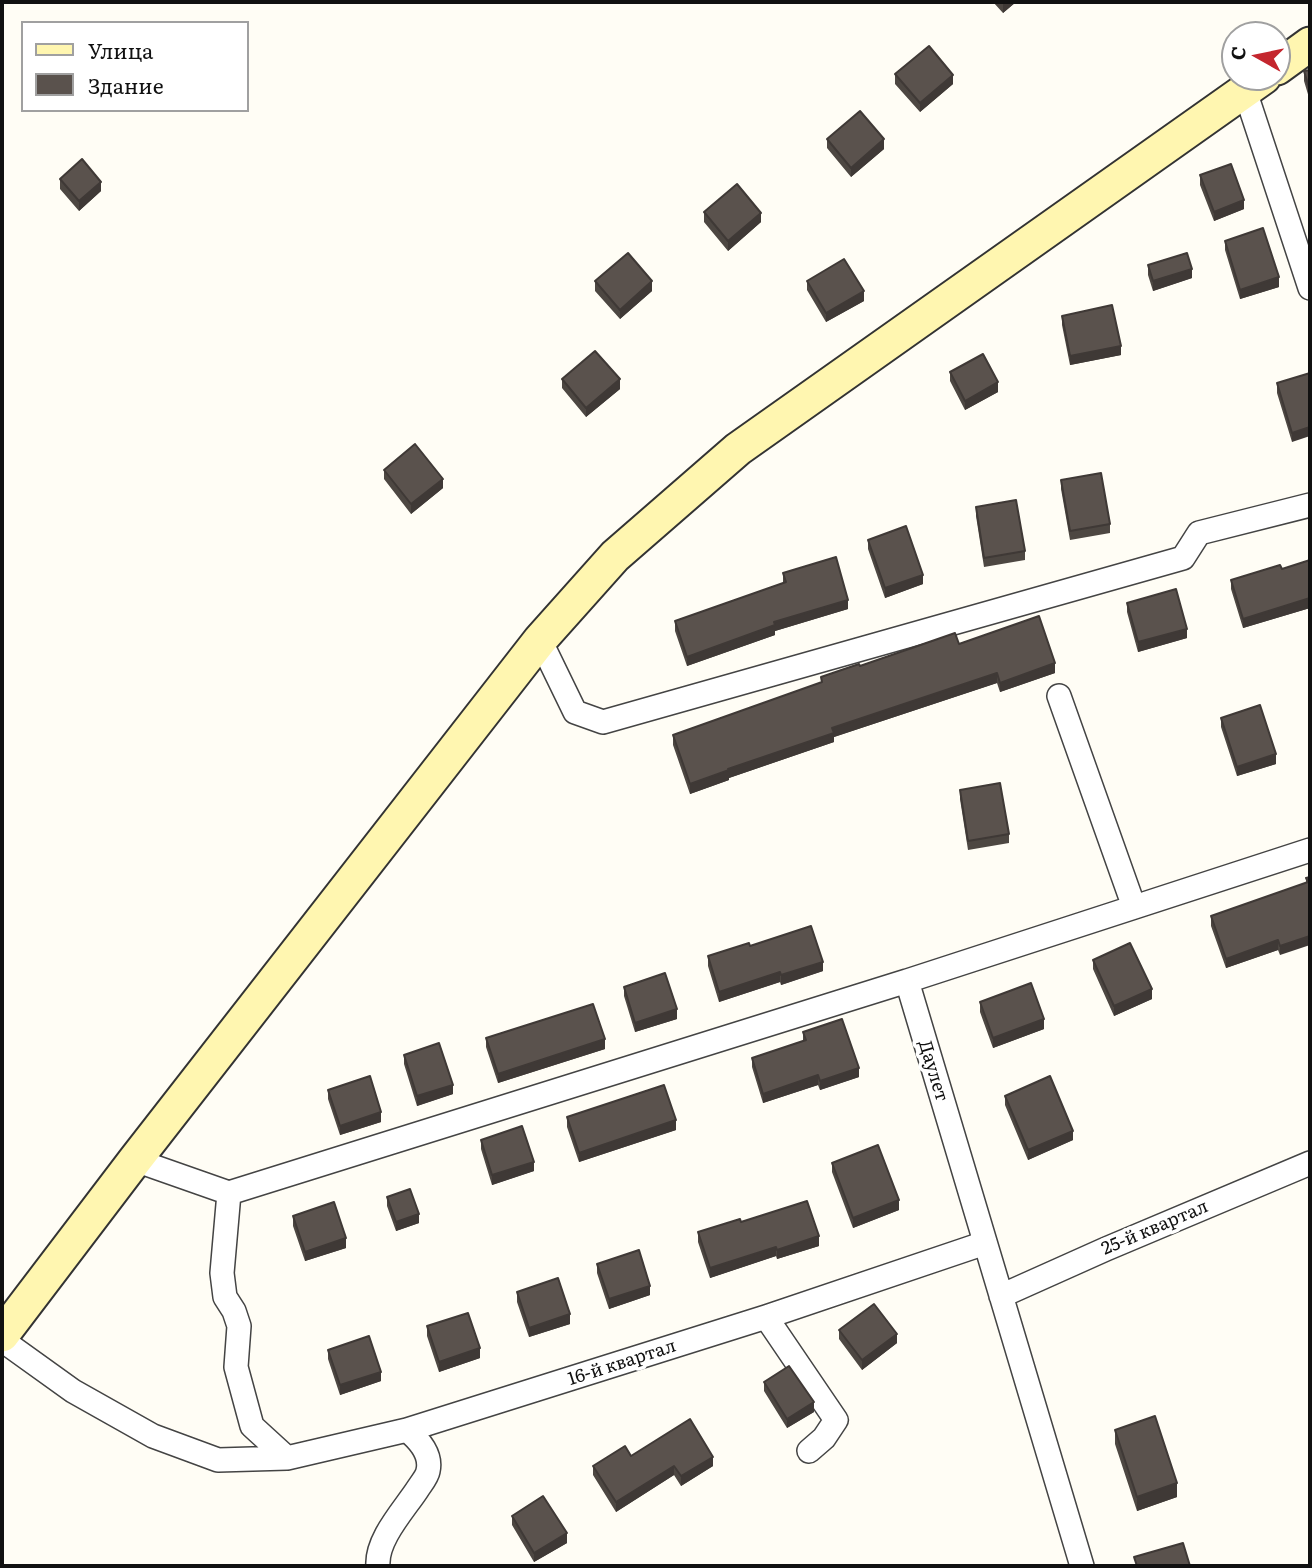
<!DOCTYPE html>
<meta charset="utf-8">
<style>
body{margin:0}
#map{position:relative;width:1312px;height:1568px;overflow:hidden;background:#fffdf5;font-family:Literata,serif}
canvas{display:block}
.frame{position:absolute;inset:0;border:4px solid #111;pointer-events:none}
.legend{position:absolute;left:21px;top:21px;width:228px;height:91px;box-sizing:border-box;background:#fff;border:2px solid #a0a0a0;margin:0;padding:9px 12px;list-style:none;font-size:21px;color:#111}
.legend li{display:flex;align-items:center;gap:14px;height:35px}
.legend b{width:35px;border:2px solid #a0a0a0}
.north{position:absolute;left:1221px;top:21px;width:70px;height:70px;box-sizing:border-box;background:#fff;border:2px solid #a0a0a0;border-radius:50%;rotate:279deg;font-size:19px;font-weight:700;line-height:28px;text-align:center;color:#111}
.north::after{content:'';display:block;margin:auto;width:24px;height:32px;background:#c4262e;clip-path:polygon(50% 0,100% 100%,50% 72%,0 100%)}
</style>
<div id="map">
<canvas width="1312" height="1568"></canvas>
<div class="frame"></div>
<ul class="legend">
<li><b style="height:9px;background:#fff6b0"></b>Улица</li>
<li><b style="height:19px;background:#5a524d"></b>Здание</li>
</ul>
<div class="north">С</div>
</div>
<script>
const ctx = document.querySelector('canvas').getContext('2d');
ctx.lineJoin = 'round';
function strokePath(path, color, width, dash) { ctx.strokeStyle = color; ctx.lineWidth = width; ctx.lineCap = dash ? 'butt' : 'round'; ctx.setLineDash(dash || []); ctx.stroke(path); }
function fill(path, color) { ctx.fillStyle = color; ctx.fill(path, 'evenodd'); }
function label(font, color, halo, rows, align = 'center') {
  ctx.font = font + ' Literata,serif'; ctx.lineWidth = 7; ctx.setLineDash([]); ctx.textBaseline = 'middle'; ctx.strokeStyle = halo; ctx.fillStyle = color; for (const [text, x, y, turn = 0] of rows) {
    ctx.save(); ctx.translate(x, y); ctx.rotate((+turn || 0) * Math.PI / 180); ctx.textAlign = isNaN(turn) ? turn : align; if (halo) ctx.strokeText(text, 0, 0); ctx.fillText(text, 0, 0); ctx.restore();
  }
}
const street = new Path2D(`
 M1245 91 1310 288
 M540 640 575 712 603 722 1183 558 1199 533 1310 505
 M1059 696 1134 907
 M135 1160 229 1193 907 981
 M229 1193 222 1273 225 1297 234 1311 239 1326 236 1367 252 1426 287 1458
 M1001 1296 1106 1249 1310 1163
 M766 1317 836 1420 824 1438 809 1451
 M2 1340 73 1391 153 1436 218 1460 287 1458 407 1430
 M378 1566C376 1540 403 1511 417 1490 420 1485 427 1477 428 1471 432 1454 419 1440 407 1430L766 1317 985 1243
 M1082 1566 907 981 1310 850`);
const secondary = new Path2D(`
 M1277 68 1310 44
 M2 1335 135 1160 540 640 615 556 738 449 1264 77`);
strokePath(street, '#444', 26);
strokePath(secondary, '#333', 37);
strokePath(street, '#fff', 23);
strokePath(secondary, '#fff6b0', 33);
fill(new Path2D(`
 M993 2H1016L1003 13Z
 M1310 70V101L1304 81V71Z
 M895 74 953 84 920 112 895 84Z
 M827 139 884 149 851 177 827 148Z
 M1200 175 1244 209 1214 221 1200 185Z
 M60 179 101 191 79 211 60 189Z
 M704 212 761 222 728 251 704 222Z
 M1225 241 1279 287 1240 299 1225 250Z
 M1148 265 1192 278 1153 291 1148 275Z
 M595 281 652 291 620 319 595 291Z
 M807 281 864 301 826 322 807 290Z
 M1062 316 1121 355 1070 365 1062 325Z
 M950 372 998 392 965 410 950 381Z
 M1310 373 1292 442 1277 393V383Z
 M562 379 620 389 586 417 562 388Z
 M384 470 443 488 411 514 384 479Z
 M1061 480 1110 524V533L1070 540 1061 489Z
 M976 507 1025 551V560L984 567 976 516Z
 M868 540 923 584 885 598 868 549Z
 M1310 560V608L1243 628 1231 589V580L1282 569Z
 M783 573 848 609 775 631V635L687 666 675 631V621L783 583Z
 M1127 603 1187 638 1138 652 1127 612Z
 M959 644 1055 673 1000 692 997 683 834 737V742L729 778V780L690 794 673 745V735L821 683V677L860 666Z
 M1221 718 1276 764 1237 776 1221 727Z
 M960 790 1009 834V843L968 850 960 799Z
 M1310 877 1280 955 1278 950 1226 968 1211 926V916L1306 883V878Z
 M750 946 823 971 781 985 780 982 719 1002 708 966V956Z
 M1093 960 1152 999 1114 1016 1093 969Z
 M624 987 677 1019 635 1032 624 996Z
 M980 1002 1044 1029 993 1048 980 1012Z
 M803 1032 859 1077 820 1090 818 1085 763 1103 752 1067V1058L803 1041Z
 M486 1038 605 1049 498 1083 486 1047Z
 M404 1055 453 1094 417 1106 404 1064Z
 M328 1090 381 1122 340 1135 328 1099Z
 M1005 1096 1073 1140 1028 1160 1005 1105Z
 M567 1117 676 1130 579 1162 567 1127Z
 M481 1140 534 1171 492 1185 481 1149Z
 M832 1163 899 1210 853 1228 832 1172Z
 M387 1197 419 1223 396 1231 387 1206Z
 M293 1216 346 1248 305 1261 293 1226Z
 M741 1222 819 1246 777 1259 776 1256 710 1278 698 1242V1232Z
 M597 1264 650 1295 609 1309 597 1273Z
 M517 1292 570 1324 529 1337 517 1302Z
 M427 1326 480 1358 439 1372 427 1336Z
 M839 1330 897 1343 862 1370 839 1339Z
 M328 1350 381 1381 340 1395 328 1359Z
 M764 1382 814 1412 787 1428 764 1391Z
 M1115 1430 1177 1497 1137 1511 1115 1444Z
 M593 1466H713L681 1486 674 1475 616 1512 593 1475Z
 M512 1516 567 1543 534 1562 512 1525Z`), '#4d4742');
fill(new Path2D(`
 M1005 2H1016L1003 13V4Z
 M953 75V84L920 112V103Z
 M884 139V149L851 177V168Z
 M101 182V191L79 211V201Z
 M1244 200V209L1214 221V212Z
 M761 213V222L728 251V241Z
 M1192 269V278L1153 291V281Z
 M1279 277V287L1240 299V290Z
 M652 281V291L620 319V310Z
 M864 291V301L826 322V313Z
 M1121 346V355L1070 365V356Z
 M620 379V389L586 417V408Z
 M998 382V392L965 410V401Z
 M1310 427V436L1292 442V433Z
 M443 479V488L411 514V504Z
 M923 575V584L885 598V588Z
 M1310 598V608L1243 628V619Z
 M848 600V609L775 631V635L687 666V657L774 622Z
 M1187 629V638L1138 652V642Z
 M1055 663V673L1000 692V683Z
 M997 673V683L834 737V742L729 778V780L690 794V784L728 769 832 728Z
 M1276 754V764L1237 776V767Z
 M1310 936V945L1280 955V946Z
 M1278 940V950L1226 968V959Z
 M823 962V971L781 985V975Z
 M780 972V982L719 1002V992Z
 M1152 989V999L1114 1016V1006Z
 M677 1009V1019L635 1032V1023Z
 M1044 1019V1029L993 1048V1038Z
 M605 1039V1049L498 1083V1074Z
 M859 1068V1077L820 1090V1081Z
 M818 1075V1085L763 1103V1094Z
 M453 1085V1094L417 1106V1096Z
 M381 1112V1122L340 1135V1126Z
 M676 1120V1130L579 1162V1153Z
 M1073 1131V1140L1028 1160V1150Z
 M534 1162V1171L492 1185V1175Z
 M899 1200V1210L853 1228V1218Z
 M419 1214V1223L396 1231V1222Z
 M819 1236V1246L777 1259V1250Z
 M346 1238V1248L305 1261V1252Z
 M776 1247V1256L710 1278V1268Z
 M650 1286V1295L609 1309V1299Z
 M570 1314V1324L529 1337V1328Z
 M897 1334V1343L862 1370V1360Z
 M480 1348V1358L439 1372V1362Z
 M381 1372V1381L340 1395V1385Z
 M814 1402V1412L787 1428V1419Z
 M713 1457V1466L681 1486V1476Z
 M674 1466V1475L616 1512V1502Z
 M1177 1483V1497L1137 1511V1497Z
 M567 1533V1543L534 1562V1553Z`), '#3f3936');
const building = new Path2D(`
 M929 46 953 75 920 103 895 74Z
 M1310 70V91L1304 71Z
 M860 111 884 139 851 168 827 139Z
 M82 159 101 182 79 201 60 179Z
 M1231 164 1244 200 1214 212 1200 175Z
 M737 184 761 213 728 241 704 212Z
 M1263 228 1279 277 1240 290 1225 241Z
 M628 253 652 281 620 310 595 281Z
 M1187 253 1192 269 1153 281 1148 265Z
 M844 259 864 291 826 313 807 281Z
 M1112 305 1121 346 1070 356 1062 316Z
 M595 351 620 379 586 408 562 379Z
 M983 354 998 382 965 401 950 372Z
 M1310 373V427L1292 433 1277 383Z
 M415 444 443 479 411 504 384 470Z
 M1101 473 1110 524 1070 531 1061 480Z
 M1016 500 1025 551 984 558 976 507Z
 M906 526 923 575 885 588 868 540Z
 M836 557 848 600 774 622 775 625 687 657 675 621 786 582 783 573Z
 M1310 560V598L1243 619 1231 580 1280 565 1282 569Z
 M1176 589 1187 629 1138 642 1127 603Z
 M1039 616 1055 663 1000 683 997 673 832 728 834 733 728 769 729 770 690 784 673 735 822 682 821 677 859 664 860 666 955 633 959 644Z
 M1260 705 1276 754 1237 767 1221 718Z
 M1000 783 1009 834 968 841 960 790Z
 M1310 877V936L1280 946 1278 940 1226 959 1211 916 1308 882 1306 878Z
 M811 926 823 962 781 975 780 972 719 992 708 956 749 943 750 946Z
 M1130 943 1152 989 1114 1006 1093 960Z
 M665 973 677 1009 635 1023 624 987Z
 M1031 983 1044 1019 993 1038 980 1002Z
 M593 1004 605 1039 498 1074 486 1038Z
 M842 1019 859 1068 820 1081 818 1075 763 1094 752 1058 806 1040 803 1032Z
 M439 1043 453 1085 417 1096 404 1055Z
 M370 1076 381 1112 340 1126 328 1090Z
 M1050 1076 1073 1131 1028 1150 1005 1096Z
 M664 1085 676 1120 579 1153 567 1117Z
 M522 1126 534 1162 492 1175 481 1140Z
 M878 1145 899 1200 853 1218 832 1163Z
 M410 1189 419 1214 396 1222 387 1197Z
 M807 1201 819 1236 777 1250 776 1247 710 1268 698 1232 740 1219 741 1222Z
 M334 1202 346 1238 305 1252 293 1216Z
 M639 1250 650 1286 609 1299 597 1264Z
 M558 1278 570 1314 529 1328 517 1292Z
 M874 1304 897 1334 862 1360 839 1330Z
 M468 1313 480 1348 439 1362 427 1326Z
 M369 1336 381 1372 340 1385 328 1350Z
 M789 1366 814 1402 787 1419 764 1382Z
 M1155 1416 1177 1483 1137 1497 1115 1430Z
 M690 1419 713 1457 681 1476 674 1466 616 1502 593 1466 625 1446 631 1456Z
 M543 1496 567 1533 534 1553 512 1516Z
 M1183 1543 1190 1566H1137L1134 1557Z`);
fill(building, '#5a524d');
strokePath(building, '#3f3936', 2);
label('18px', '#111', '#fff', [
 ["Даулет",933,1071,73],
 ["25-й квартал",1155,1228,-23],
 ["16-й квартал",622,1363,-18]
]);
</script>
